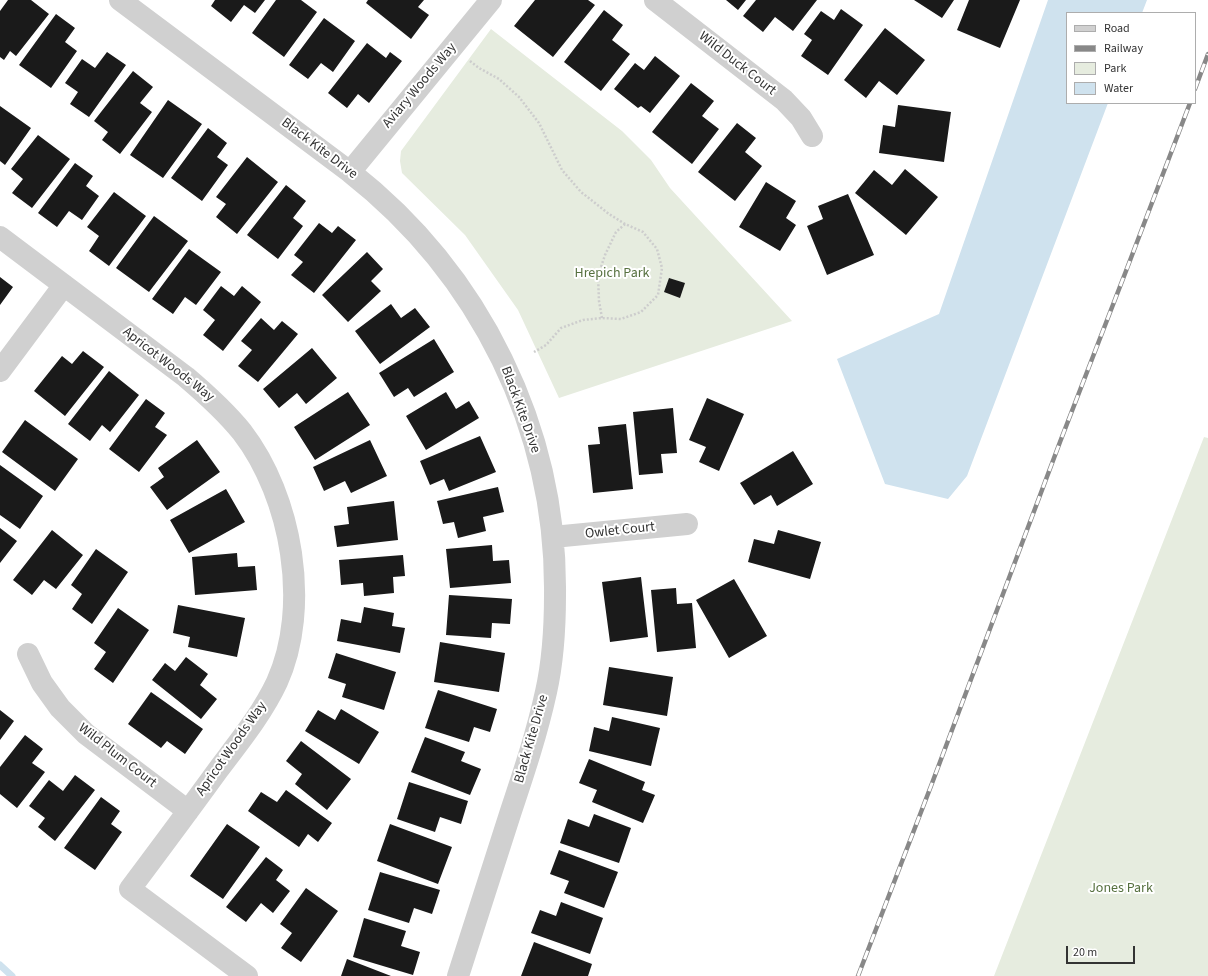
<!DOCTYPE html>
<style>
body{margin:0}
#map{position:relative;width:1208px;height:976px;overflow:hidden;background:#fff;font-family:"Source Sans 3",sans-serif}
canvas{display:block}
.legend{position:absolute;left:1066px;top:12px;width:130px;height:92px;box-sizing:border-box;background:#fff;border:1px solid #adadad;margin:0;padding:5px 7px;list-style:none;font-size:12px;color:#333}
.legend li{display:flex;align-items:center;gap:8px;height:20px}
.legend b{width:20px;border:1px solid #adadad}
.scale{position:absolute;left:1066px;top:946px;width:69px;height:18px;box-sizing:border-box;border:2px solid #333;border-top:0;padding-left:5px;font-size:12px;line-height:14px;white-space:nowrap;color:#333;-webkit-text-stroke:3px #fff;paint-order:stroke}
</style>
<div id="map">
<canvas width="1208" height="976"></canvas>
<ul class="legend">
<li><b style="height:5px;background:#d0d0d0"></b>Road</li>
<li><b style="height:5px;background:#888"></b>Railway</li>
<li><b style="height:11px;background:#e6ecdf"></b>Park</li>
<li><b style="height:11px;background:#cfe2ee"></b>Water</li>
</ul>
<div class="scale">20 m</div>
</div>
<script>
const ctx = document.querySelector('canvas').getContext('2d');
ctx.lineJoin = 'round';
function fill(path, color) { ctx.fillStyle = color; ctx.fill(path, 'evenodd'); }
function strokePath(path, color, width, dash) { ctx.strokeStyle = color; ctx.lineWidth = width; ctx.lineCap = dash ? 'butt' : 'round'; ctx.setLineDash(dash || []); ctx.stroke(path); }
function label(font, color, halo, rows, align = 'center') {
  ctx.font = font + ' "Source Sans 3",sans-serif'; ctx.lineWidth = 4; ctx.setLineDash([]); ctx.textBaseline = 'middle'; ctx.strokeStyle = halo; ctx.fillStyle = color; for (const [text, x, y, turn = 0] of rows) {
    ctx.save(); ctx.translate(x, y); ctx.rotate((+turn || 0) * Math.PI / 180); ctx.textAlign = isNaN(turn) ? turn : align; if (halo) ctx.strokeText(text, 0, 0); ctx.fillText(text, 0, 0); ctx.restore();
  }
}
fill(new Path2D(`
 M491 29 622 131 651 160 670 188 792 321 559 398 518 310 465 235 402 173 400 161 401 151Z
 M1204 437 1208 438V976H994Z`), '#e6ecdf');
fill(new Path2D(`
 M1048 0H1147L1142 13H1067V103H1108L967 476 948 499 885 484 837 359 939 314Z`), '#cfe2ee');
strokePath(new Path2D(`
 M0 965 12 976`), '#cfe2ee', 7);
fill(new Path2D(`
 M8 0H31L49 14 16 56 10 51 4 60 0 57V11Z
 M215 0H265L255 13 244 5 231 22 211 6Z
 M276 0H301L317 12 284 57 252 33Z
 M368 0H424L418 7 429 15 411 39 366 3Z
 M535 0H588L595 5 553 57 514 26Z
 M726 0H746L738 10Z
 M756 0H817L793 31 775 17 763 32 743 16Z
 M914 0H954L942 18Z
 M969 0H1020L1000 48 957 30Z
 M841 9 863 25 828 75 801 56 812 40 804 34 821 11 834 20Z
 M604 10 623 25 612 40 630 54 601 91 564 62Z
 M56 14 75 28 65 42 77 51 51 88 19 65Z
 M324 18 355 41 333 72 321 63 308 79 289 65Z
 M885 28 925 60 897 95 879 81 866 98 844 80Z
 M367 43 386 58 390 52 402 61 369 103 358 94 347 108 328 93Z
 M107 52 126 65 89 117 70 104 78 92 65 83 82 59 95 68Z
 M655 56 680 76 650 113 641 106 638 108 614 89 635 63 644 70Z
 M133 71 153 87 140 103 152 112 120 154 102 140 108 132 94 121Z
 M691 83 714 101 702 116 719 129 692 164 652 132Z
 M168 100 202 124 163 178 130 155Z
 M898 105 951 112 944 162 879 153 883 125 895 127Z
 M0 106 31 128 5 165 0 161Z
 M737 123 756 138 745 152 762 166 735 201 698 172Z
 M208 128 227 143 217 157 228 165 202 201 171 178Z
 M38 135 70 159 32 208 12 193 23 179 11 169Z
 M247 157 278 182 237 234 216 217 226 204 216 197Z
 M75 163 93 176 86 186 99 196 82 220 69 211 57 227 38 213Z
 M905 169 938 197 906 235 855 193 874 170 892 185Z
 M766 182 796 201 786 218 796 225 780 251 739 227Z
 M286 185 306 201 293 218 303 226 278 259 247 235Z
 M114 192 146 216 109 266 89 251 99 236 87 227Z
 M848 194 874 255 827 275 807 226 823 219 818 206Z
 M154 216 188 241 149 292 116 268Z
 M319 223 332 233 338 226 356 240 314 293 291 275 303 262 294 255Z
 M189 249 221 272 196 305 185 297 173 314 152 299Z
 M367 252 383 269 371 281 381 291 348 322 322 295Z
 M0 277 13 287 0 305Z
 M669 278 685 283 680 298 664 292Z
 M221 286 234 296 242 286 261 302 223 351 203 335 215 320 203 310Z
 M391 304 401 318 415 308 430 327 380 364 355 331Z
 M261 318 274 330 282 321 298 334 258 382 238 366 252 350 241 341Z
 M434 339 454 372 414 397 408 388 394 397 379 373Z
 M312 348 337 378 306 404 297 393 279 408 263 389Z
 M83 351 104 367 65 416 34 391 62 356 72 364Z
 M109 371 139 395 110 432 102 425 90 441 68 424Z
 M348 392 370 425 315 460 294 427Z
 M446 392 456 409 469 401 479 418 426 450 406 416Z
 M707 398 744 414 719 471 699 462 706 447 689 440Z
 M146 399 165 413 155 427 167 435 139 472 109 449Z
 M673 408 677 453 661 454 663 473 639 475 633 412Z
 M25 420 78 459 55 491 2 452Z
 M626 424 633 489 593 493 588 445 600 444 598 427Z
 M480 436 496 472 449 491 444 479 430 485 420 461Z
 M197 440 220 472 167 510 150 487 164 477 158 468Z
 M370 440 387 476 351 493 345 481 324 491 313 467Z
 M793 451 813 484 777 506 771 495 754 505 740 483Z
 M0 465 43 496 20 529 0 515Z
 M498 487 504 512 483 517 486 531 458 538 454 522 443 524 437 501Z
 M226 489 245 522 189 553 170 520Z
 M394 501 398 540 337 547 334 526 349 524 347 507Z
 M0 528 17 541 0 563Z
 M52 530 83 555 56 589 44 580 32 595 13 580Z
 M778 530 821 542 810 579 748 562 754 539 774 544Z
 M492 545 493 561 509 560 511 583 450 588 446 549Z
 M96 549 128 572 92 624 72 609 82 594 71 585Z
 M237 553 238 567 255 566 257 590 195 595 192 557Z
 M403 555 405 576 393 577 394 593 364 596 363 583 341 585 339 560Z
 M641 577 648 637 610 642 602 582Z
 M734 579 767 636 729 658 696 600Z
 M676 588 677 604 692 603 696 648 657 652 651 590Z
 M449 595 512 599 510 624 492 623 491 638 446 635Z
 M178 605 245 618 237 657 188 647 190 637 173 633Z
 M364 607 394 613 392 626 405 628 400 653 337 641 341 619 361 623Z
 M118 608 149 630 113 683 94 669 106 652 94 643Z
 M440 642 505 653 499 692 434 682Z
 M336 653 396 672 384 710 342 697 346 684 328 678Z
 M186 657 208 674 200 685 217 699 201 719 152 680 165 663 175 671Z
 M609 667 673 677 667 716 603 705Z
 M438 690 497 709 490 732 474 727 469 742 425 728Z
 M151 692 203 729 185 754 167 741 161 748 128 724Z
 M341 709 379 732 359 764 305 731 318 710 335 720Z
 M0 710 14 721 0 740Z
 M612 717 660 728 651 766 589 751 594 727 609 731Z
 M25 735 43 749 32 763 45 772 17 808 0 794V767Z
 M425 737 465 752 461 761 481 769 470 795 411 772Z
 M301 741 351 779 327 810 295 784 302 774 286 761Z
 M589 759 645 782 642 790 655 795 643 823 592 802 597 790 579 783Z
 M75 775 95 790 55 841 38 827 45 818 29 806 49 780 63 791Z
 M409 782 468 801 461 824 440 817 435 832 397 819Z
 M286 790 332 823 318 842 308 834 299 847 248 811 261 792 277 802Z
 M101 797 120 811 111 824 122 832 95 870 64 848Z
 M594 814 631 828 619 863 560 843 568 819 589 827Z
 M227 824 260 847 223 899 190 876Z
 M390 824 452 847 438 884 377 861Z
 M559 850 618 872 604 908 564 893 569 881 550 874Z
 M266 857 283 870 276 880 290 891 273 913 261 903 246 922 226 907Z
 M380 872 440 890 432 914 414 908 409 923 368 910Z
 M306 888 338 911 301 962 281 948 292 933 280 924Z
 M561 902 603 918 590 954 531 933 540 910 556 916Z
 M364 918 406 931 401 946 420 952 413 975 353 957Z
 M534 942 592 964 588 976H521Z
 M347 959 391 976H341Z`), '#1a1a1a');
strokePath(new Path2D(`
 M470 61 479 68 499 79 519 97 539 123 562 170 581 192 609 214 625 224 643 232 657 249 662 268 658 295 641 312 621 319 602 318 583 320 561 328 546 345 534 352
 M602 318 599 301 598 276 605 255 616 232 625 224`), '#cdcdcd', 2.5, [2, 2]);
strokePath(new Path2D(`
 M120 0 350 172C480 274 557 429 555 595 555 627 553 661 546 692 537 733 524 772 511 811 493 866 476 921 458 976
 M655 0 784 100 801 118 812 136
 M350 172 491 0
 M0 237 186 377C206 394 225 411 242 432 292 497 311 607 277 682 262 714 239 742 218 770 189 810 160 849 130 889L247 976
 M0 371 64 285
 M553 537 687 524
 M28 654 42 683 60 708 86 734 188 811`), '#d0d0d0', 22);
const rail = new Path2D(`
 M1195 89 1208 54
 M858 976 931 786 1060 442 1126 271 1190 103`);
strokePath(rail, '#888', 4.5);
strokePath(rail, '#fff', 3, [9]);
label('14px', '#333', '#fff', [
 ["Wild Duck Court",737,64,38],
 ["Aviary Woods Way",420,86,-50],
 ["Black Kite Drive",319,149,37],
 ["Apricot Woods Way",168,365,38],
 ["Black Kite Drive",520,410,70],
 ["Owlet Court",620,531,-6],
 ["Black Kite Drive",532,739,-74],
 ["Apricot Woods Way",232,749,-55],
 ["Wild Plum Court",117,756,38]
]);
label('14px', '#56703f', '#fff', [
 ["Hrepich Park",612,274],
 ["Jones Park",1121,889]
]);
</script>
